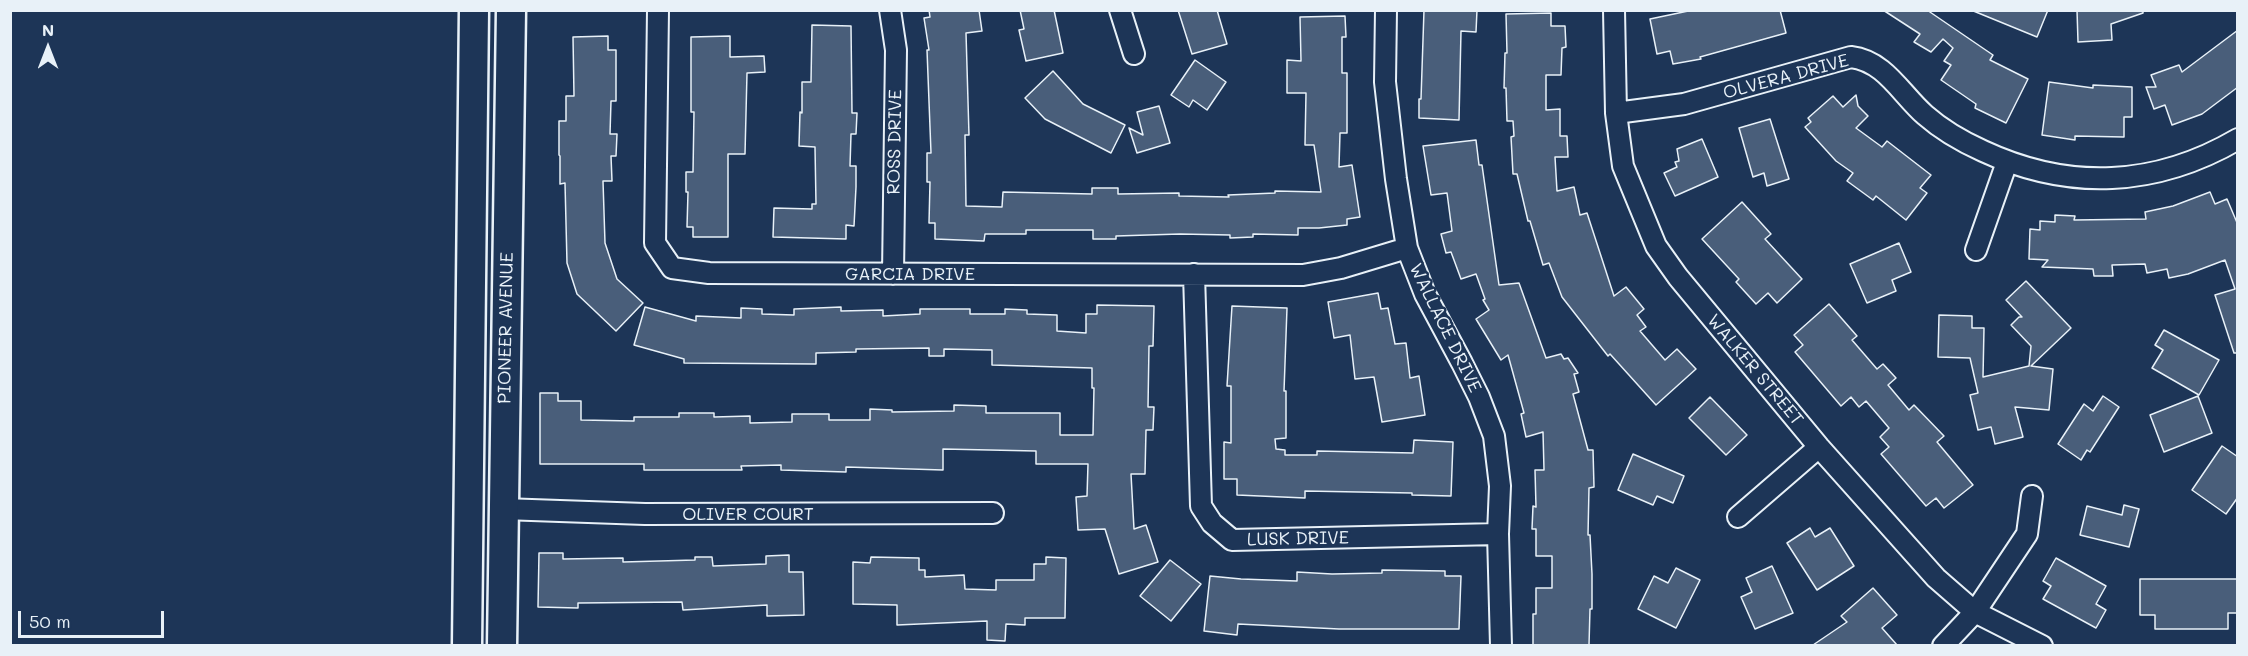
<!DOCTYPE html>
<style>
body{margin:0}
#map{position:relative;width:2248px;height:656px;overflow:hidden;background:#1d3557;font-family:Mali,sans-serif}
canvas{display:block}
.frame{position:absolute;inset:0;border:12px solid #e8f1f8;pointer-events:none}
.north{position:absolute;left:18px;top:18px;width:60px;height:60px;-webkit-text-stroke:4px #1d3557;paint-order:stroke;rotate:0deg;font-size:16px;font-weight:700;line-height:24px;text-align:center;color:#e8f1f8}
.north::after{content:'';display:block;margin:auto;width:21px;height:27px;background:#e8f1f8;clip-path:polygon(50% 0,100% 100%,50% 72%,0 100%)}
.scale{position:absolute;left:18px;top:611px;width:146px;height:27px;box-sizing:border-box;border:3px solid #e8f1f8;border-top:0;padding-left:8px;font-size:18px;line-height:21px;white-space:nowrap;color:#e8f1f8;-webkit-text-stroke:4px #1d3557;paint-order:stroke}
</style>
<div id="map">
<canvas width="2248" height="656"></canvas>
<div class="frame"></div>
<div class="north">N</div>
<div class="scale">50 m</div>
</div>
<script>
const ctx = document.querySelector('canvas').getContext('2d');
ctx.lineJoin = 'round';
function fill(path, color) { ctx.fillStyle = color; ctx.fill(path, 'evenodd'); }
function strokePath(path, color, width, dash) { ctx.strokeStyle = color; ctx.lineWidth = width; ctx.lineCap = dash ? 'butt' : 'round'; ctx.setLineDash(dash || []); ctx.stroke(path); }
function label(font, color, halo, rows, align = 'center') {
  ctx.font = font + ' Mali,sans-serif'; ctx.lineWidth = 5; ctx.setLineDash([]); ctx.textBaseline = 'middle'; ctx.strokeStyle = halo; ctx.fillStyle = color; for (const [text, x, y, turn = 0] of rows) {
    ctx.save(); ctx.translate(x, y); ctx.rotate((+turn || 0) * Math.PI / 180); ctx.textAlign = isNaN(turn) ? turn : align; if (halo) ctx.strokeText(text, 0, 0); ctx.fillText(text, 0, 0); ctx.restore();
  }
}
const building = new Path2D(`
 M929 10H979L982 31 966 33 969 135H965L966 206 1002 207 1003 192 1092 194V188H1118V194L1179 193V196L1229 197 1228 195 1275 193V191L1321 192 1314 145H1305L1306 93H1287V60L1301 61 1300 17 1345 16 1346 37H1342V73H1347V133H1340L1339 167 1352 165 1360 217 1347 219V225L1319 228H1298V235L1253 234V237L1230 238V235L1180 234 1116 236V239H1093V230H1026V234H985L984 241 935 239V223H929L930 182H927V153H931L927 50H929L924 18 930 17Z
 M1020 10H1054L1063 53 1026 61 1019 30 1024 29Z
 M1178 10H1217L1227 44 1192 54Z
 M1424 10H1477L1476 32 1461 31 1459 120 1419 118V99H1421Z
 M1693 10H1780L1786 33 1700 57 1701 59 1673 64 1670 51 1657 54 1650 19Z
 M1883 10H1927L1993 55 1990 60 2028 79 2006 123 1975 108 1976 104 1941 80 1951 65 1944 61 1953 48 1943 39 1931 52 1914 42 1920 34Z
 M1971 10H2048L2037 37Z
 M2077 10H2143V13L2111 24 2112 40 2078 42Z
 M1551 13V26H1565L1566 47 1562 48 1561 75H1546V110L1560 109V136H1567L1568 157H1555L1557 191 1574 187 1580 215 1587 213 1614 296 1626 287 1644 309 1637 315 1646 327 1640 331 1665 360 1677 349 1696 369 1656 405 1610 354 1608 356 1562 297 1549 263 1543 265 1530 221H1528L1517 174H1513L1511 137 1514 136 1513 121H1507L1506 88H1504L1505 53H1507L1506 14Z
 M812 25 851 26 852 113H857L856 134H851L850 166H856V187L854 226 846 225V239L773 237 774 208 812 209V204H816L815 147 799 146 800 112 802 113V82H811Z
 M2238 30V87L2202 114 2172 125 2165 105 2154 109 2146 87H2156L2151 75 2179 65 2182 72Z
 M608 36V50H616V101H611L610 134H617L616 156H611L612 181H603L605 243 617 279 643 303 616 331 577 294 567 263 565 183 560 184V156L559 155V121H566V96H574L573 37Z
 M730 36V57L764 56 765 72 747 73 745 154H728V237H693V227H687L688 192H686V172H693L694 112H691V37Z
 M1195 60 1226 82 1207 110 1193 100 1189 107 1171 95Z
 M1053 71 1083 104 1125 125 1111 153 1045 119 1025 98Z
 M2049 82 2093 88V85L2132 87V117H2124V137L2075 136V140L2042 135Z
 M1856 95 1858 106 1868 116 1856 128 1882 147 1887 141 1931 175 1920 188 1927 193 1906 220 1876 196 1873 200 1847 181 1853 173 1836 161 1805 127 1811 122 1808 118 1833 96 1843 107Z
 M1159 106 1170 143 1137 153 1129 128 1143 135 1137 112Z
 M1770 119 1789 179 1767 186 1764 173 1753 177 1739 128Z
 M1702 139 1718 177 1675 196 1664 173 1677 167 1675 162 1679 161 1677 149Z
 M1476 140 1479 165H1482L1499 285 1519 283 1546 358 1561 354 1564 359 1568 358 1578 373 1574 374 1579 392 1573 394 1588 450H1593L1594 487 1589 488 1588 535H1590L1592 574V609H1590L1589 645H1533V614H1536V588H1552V556H1536V529H1532L1533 506 1536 507 1535 470H1544L1543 432 1526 437 1521 414 1524 413 1508 355 1501 360 1476 319 1489 310 1483 300 1485 299 1476 274 1461 279 1451 252 1446 253 1441 234 1452 231 1447 193 1431 195 1423 146Z
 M2210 192 2215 204 2227 199 2238 225V353H2234L2215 295 2235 289 2225 260 2188 274 2169 278 2167 269 2147 273 2145 264 2112 265 2113 276H2094L2093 269 2042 267 2048 260 2029 259 2030 229 2040 230V221L2055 222V215L2075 216 2074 220 2146 219 2145 212 2173 206Z
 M1742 202 1771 234 1765 239 1802 279 1777 303 1768 293 1756 304 1736 282 1739 279 1702 239Z
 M1899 243 1911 272 1892 280 1896 291 1867 303 1850 264Z
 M2026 281 2071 328 2031 366 2053 369 2049 410 2015 407 2023 437 1995 444 1991 427 1978 430 1970 395 1978 393 1970 358 1938 357 1939 315 1972 316V328H1984L1983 377 2029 366 2031 346 2011 325 2019 317H2022L2006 300Z
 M1378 293 1381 309 1388 308 1395 344 1406 343 1410 378 1419 376 1425 415 1382 422 1374 377 1355 379 1350 335 1334 338 1328 302Z
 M1829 304 1857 336 1852 340 1877 369 1883 364 1896 378 1888 385 1909 410 1914 405 1944 436 1937 442 1973 485 1944 508 1936 498 1926 506 1881 454 1889 447 1880 437 1889 428 1866 401 1859 407 1851 397 1841 406 1795 352 1803 345 1794 335Z
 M1097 305 1154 306 1153 346H1149L1148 407H1154L1153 430H1146L1145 474H1131L1134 529 1146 525 1158 562 1119 574 1105 529 1078 530 1076 497 1087 496 1088 464H1036V451L943 449V470L846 467V472L781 470V465L741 466 742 470H644V464H540V393H558V401H581V420L634 421V417H679V413H714V417L750 416V423L792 422V414H829V420H870V409L892 410V412L954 411V405L986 406V413H1060V435H1093L1094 388H1092V368L992 365V350L944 349V356H929V348L856 349V352L816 353V364L684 363V359L634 345 645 307 696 321V316L741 318V308L762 309V314L794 315V309L841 307V311L883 310V316L920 314V309H970V314H1005V309L1027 310V314L1057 315V331L1086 333V314H1097Z
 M1232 306 1287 308 1284 391H1286V438L1275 439 1276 449 1285 450V455H1317V451L1413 453 1414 440 1453 442 1451 496 1412 495V493L1305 491V498L1237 495V479H1224V442L1231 443V386H1227Z
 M2164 330 2219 360 2199 395 2152 368 2163 350 2155 345Z
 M2103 396 2119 407 2090 452 2087 450 2081 460 2058 444 2084 404 2093 411Z
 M2198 396 2212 433 2164 452 2150 415Z
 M1710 397 1747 435 1726 455 1689 418Z
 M2222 446 2238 457V497L2226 514 2192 490Z
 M1633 454 1684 476 1673 503 1657 496 1653 505 1618 490Z
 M2124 505 2139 509 2129 547 2080 535 2087 506 2122 515Z
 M1810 528 1815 537 1830 528 1854 566 1817 590 1787 543Z
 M539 553H563V559L623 558V562L695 560V557H712L713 566 766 564V556L789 555V572H803L804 615 767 616V605L683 610 682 602 578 603V608L538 607Z
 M871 557 919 558V570H925V577L964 575 965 589 996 590V580H1034V564H1046V557L1066 558 1065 618H1025V625L1006 624 1005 641 987 640V621L897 625V605L853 604V562L870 563Z
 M2056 558 2106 586 2096 604 2106 610 2096 628 2043 599 2051 586 2043 581Z
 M1170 560 1201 584 1171 621 1140 596Z
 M1772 566 1793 613 1755 629 1741 597 1752 592 1746 578Z
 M1676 568 1700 580 1676 628 1638 609 1654 576 1668 583Z
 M1382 570 1445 571V576H1461L1459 629H1339L1238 624 1237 635 1204 631 1210 576 1241 579 1297 581V572L1332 574 1382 573Z
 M2140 579H2238V613H2228V629H2155V615H2140Z
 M1873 588 1897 615 1882 628 1897 645H1813L1847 622 1841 616Z`);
fill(building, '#495e7a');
strokePath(building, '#e8f1f8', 1.5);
const street = new Path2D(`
 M658 10 655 243 672 268 709 273 1303 275 1341 268 1407 248
 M890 10 896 50 893 274
 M1120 10 1134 54
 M1386 10 1385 82 1396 179 1407 248 1425 294 1462 363 1479 397 1494 436 1500 486 1498 534 1501 646
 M1614 10 1616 113 1623 166 1656 246 1678 277 1819 447 1936 578 1975 612 2042 646
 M1616 113 1684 104 1851 57C1885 61 1901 94 1925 115 1942 130 1963 142 1983 151 2069 191 2156 187 2238 139
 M1976 250 2007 162
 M1194 274 1201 506 1212 523 1232 540 1498 534
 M503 509 645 514 993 513
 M1738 517 1819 447
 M1943 646 1975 612 2027 534 2032 496`);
const secondary = new Path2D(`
 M467 646 474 10
 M502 646 511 10`);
strokePath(street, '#e8f1f8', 24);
strokePath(secondary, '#e8f1f8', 33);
strokePath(street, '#1d3557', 20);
strokePath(secondary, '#1d3557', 28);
label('18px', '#e8f1f8', '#1d3557', [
 ["OLVERA DRIVE",1786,77,-15],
 ["ROSS DRIVE",895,142,-89],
 ["GARCIA DRIVE",910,274],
 ["PIONEER AVENUE",506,328,-89],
 ["WALLACE DRIVE",1445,328,64],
 ["WALKER STREET",1755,370,50],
 ["OLIVER COURT",748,514],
 ["LUSK DRIVE",1298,539,-1]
]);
</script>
